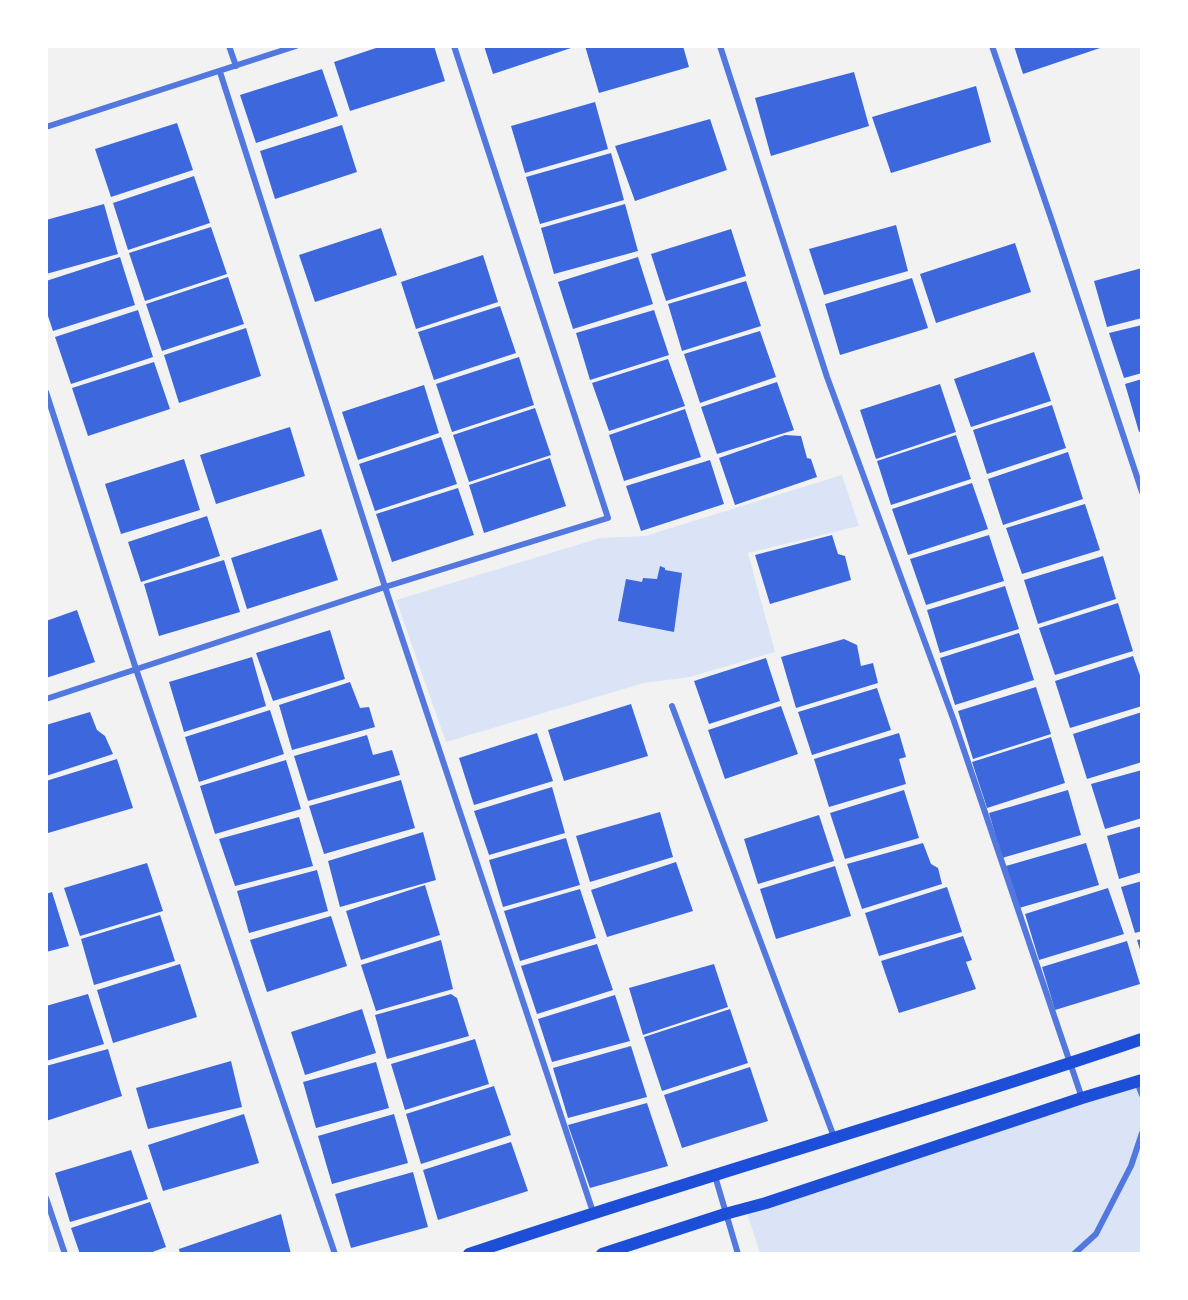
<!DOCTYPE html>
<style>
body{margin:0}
#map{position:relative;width:1188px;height:1300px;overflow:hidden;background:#f2f2f2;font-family:"Archivo Narrow",sans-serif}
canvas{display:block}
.frame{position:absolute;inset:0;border:48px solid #fff;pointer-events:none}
</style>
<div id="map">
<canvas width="1188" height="1300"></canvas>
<div class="frame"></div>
</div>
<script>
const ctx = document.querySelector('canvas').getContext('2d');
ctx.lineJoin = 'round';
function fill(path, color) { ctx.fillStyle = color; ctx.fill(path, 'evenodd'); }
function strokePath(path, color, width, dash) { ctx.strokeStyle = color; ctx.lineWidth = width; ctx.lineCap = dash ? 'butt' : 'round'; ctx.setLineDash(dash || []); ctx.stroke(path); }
fill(new Path2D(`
 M842 475 859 526 748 553 775 652 690 677 644 683 446 742 396 600 600 538 645 536Z
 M1141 1084V1253H760L744 1204Z`), '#dbe4f7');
fill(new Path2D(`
 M382 46H434L445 81 350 111 334 62Z
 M484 46H574V47L493 74Z
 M585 46H683L689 67 599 93Z
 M1014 46H1103V47L1023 74Z
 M322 69 338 116 256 143 240 95Z
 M854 72 869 126 771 156 755 98Z
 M976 86 991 142 891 173 872 117Z
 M595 102 608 149 525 173 511 126Z
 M710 119 727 170 635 201 615 146Z
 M177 123 193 170 111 197 95 149Z
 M342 125 357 172 275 199 260 151Z
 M611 153 624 200 540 224 526 177Z
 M194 176 210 223 128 250 113 203Z
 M104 204 118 254 46 274V220Z
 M625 204 638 251 554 274 541 228Z
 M896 225 908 271 824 295 809 249Z
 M211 227 227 274 145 301 129 253Z
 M381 228 397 275 315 302 299 255Z
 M731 229 746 276 666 301 651 254Z
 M1015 243 1031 292 936 323 920 274Z
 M483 255 498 302 416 329 401 282Z
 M120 257 135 305 53 331 46 310V281Z
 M638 257 653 304 573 329 558 282Z
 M1142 268V318L1107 327 1094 281Z
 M228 277 244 324 162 351 146 304Z
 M912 278 928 328 840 355 825 304Z
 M746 281 761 326 682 351 668 304Z
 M500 306 516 353 434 380 418 332Z
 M138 310 153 357 71 384 55 337Z
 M654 310 669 355 590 380 576 333Z
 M1142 325V373L1124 378 1109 333Z
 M246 328 261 376 179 403 164 355Z
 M760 331 776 377 700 403 684 354Z
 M1034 352 1051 401 971 427 954 379Z
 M519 357 534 405 452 432 436 384Z
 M668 359 685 406 609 431 592 383Z
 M154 362 170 409 88 436 72 388Z
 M1142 379V431L1139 432 1125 384Z
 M777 382 794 430 717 454 701 407Z
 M940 384 956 432 876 459 860 410Z
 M424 385 439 433 358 460 342 412Z
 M1052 405 1066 448 987 474 973 430Z
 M535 408 551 455 469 482 453 435Z
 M685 409 701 457 624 481 609 435Z
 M290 427 305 476 216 504 200 455Z
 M785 435 801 436 807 458 811 459 817 477 735 505 719 458Z
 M956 435 971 479 891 505 877 461Z
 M441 437 457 484 375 511 359 464Z
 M1068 452 1083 499 1003 525 988 479Z
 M550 458 566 506 484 533 469 485Z
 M184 459 200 510 121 534 105 484Z
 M710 460 724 504 641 531 626 486Z
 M972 483 988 529 908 555 892 509Z
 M458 488 474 535 392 562 376 514Z
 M1085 504 1100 550 1022 574 1006 528Z
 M207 516 220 556 141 582 128 542Z
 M321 529 338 580 247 609 231 558Z
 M832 535 838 554 845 556 851 580 770 604 755 555Z
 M989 535 1004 581 926 605 910 559Z
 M1103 556 1116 599 1038 624 1024 580Z
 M224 560 240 612 159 636 144 584Z
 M660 566 665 568V570L682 573 674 632 618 621 626 579 642 582 643 578 657 579Z
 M1005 586 1019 629 940 653 927 610Z
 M1118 603 1133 651 1055 675 1039 628Z
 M77 610 95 662 46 678V621Z
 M330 630 345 679 273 701 256 653Z
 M1019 633 1034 680 955 705 940 658Z
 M844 639 857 645 861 666 873 663 878 683 796 708 781 657Z
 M1133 656 1142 681V706L1070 728 1055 681Z
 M252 657 266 706 184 732 169 682Z
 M766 658 780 701 709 724 694 681Z
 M350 682 360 708 369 707 375 727 292 750 279 705Z
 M1036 687 1051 734 973 759 958 711Z
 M877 688 891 730 812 755 798 712Z
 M631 704 648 756 564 781 548 730Z
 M781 706 798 754 725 779 708 730Z
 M270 710 284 754 199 782 185 737Z
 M90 712 97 730 105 736 113 754 46 776V725Z
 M1142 712V762L1087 779 1073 734Z
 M537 733 553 781 474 805 459 758Z
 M899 733 906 757 899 759 906 784 829 807 814 759Z
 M367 735 373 755 392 750 400 775 308 801 294 756Z
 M1051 737 1065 783 987 808 972 762Z
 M117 759 133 808 48 833 46 827V781Z
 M286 760 301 809 215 834 200 786Z
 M1142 770V818L1105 829 1091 784Z
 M401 780 415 828 324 854 309 806Z
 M552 787 565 833 489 855 474 811Z
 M904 790 919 838 845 859 830 813Z
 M1068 790 1081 835 1002 858 989 813Z
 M660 812 673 857 590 882 576 836Z
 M819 815 834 861 758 884 744 839Z
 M299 817 313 866 235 886 219 839Z
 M1142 826V872L1119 879 1107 836Z
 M423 832 436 880 340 907 328 861Z
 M566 838 580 885 503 907 489 860Z
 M923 843 931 864 938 868 942 884 862 909 847 864Z
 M1086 843 1099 885 1019 908 1006 866Z
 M676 862 693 911 607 937 591 890Z
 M147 863 163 911 80 936 64 888Z
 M835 866 851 916 776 939 760 889Z
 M317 870 328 911 249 933 237 891Z
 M1142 881V931L1135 933 1121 887Z
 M425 885 440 935 361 960 346 911Z
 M947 887 962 932 879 956 865 913Z
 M1108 888 1124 934 1039 960 1025 914Z
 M580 889 596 938 520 961 504 911Z
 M52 892 69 946 46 952V894Z
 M160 915 175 961 94 985 81 939Z
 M331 916 347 966 267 992 250 940Z
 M963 936 972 960 966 962 976 989 899 1013 881 961Z
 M1142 939V953H1141L1137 940Z
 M441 940 453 989 376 1011 361 965Z
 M1127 941 1140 984 1055 1010 1042 967Z
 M597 944 613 990 537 1014 521 966Z
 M180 964 197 1017 113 1043 97 990Z
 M714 964 728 1007 643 1035 629 988Z
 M88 994 104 1044 46 1061V1006Z
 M451 994 457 998 469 1036 387 1059 375 1015Z
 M615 995 630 1041 552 1062 538 1019Z
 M362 1009 376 1053 305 1075 291 1032Z
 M730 1009 748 1063 662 1091 644 1037Z
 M475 1039 489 1084 405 1110 391 1064Z
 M631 1046 647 1097 568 1118 553 1068Z
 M108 1049 122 1096 46 1121V1066Z
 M231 1061 242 1107 148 1129 136 1088Z
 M376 1062 389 1108 316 1128 303 1082Z
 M750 1067 768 1121 682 1148 664 1095Z
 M494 1086 511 1135 421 1164 406 1114Z
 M647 1103 668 1166 590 1188 568 1125Z
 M244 1114 259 1163 163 1191 148 1145Z
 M394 1114 408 1163 332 1184 318 1136Z
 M511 1142 528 1191 438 1220 423 1170Z
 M131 1150 148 1199 70 1222 55 1173Z
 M413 1172 428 1227 351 1248 335 1194Z
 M150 1202 166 1247 147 1254H80L71 1228Z
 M281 1214 291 1254H180L179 1249Z`), '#3d67dc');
strokePath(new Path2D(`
 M229 46 236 66
 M720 46 827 377 954 721 1082 1098
 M992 46 1053 224 1142 492
 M220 72 385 587 593 1212
 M46 127 296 46
 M46 392 136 669 335 1254
 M46 699 385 587 608 518 454 46
 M672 706 834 1137
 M1137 1082 1142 1095
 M715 1176 738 1254
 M46 1198 65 1254
 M1074 1254 1096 1234 1131 1166 1142 1133`), '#5277de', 6);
strokePath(new Path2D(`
 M469 1254C692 1179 919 1115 1142 1039
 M602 1254 725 1214 766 1203 1082 1098 1142 1080`), '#1d4ed8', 12);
</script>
